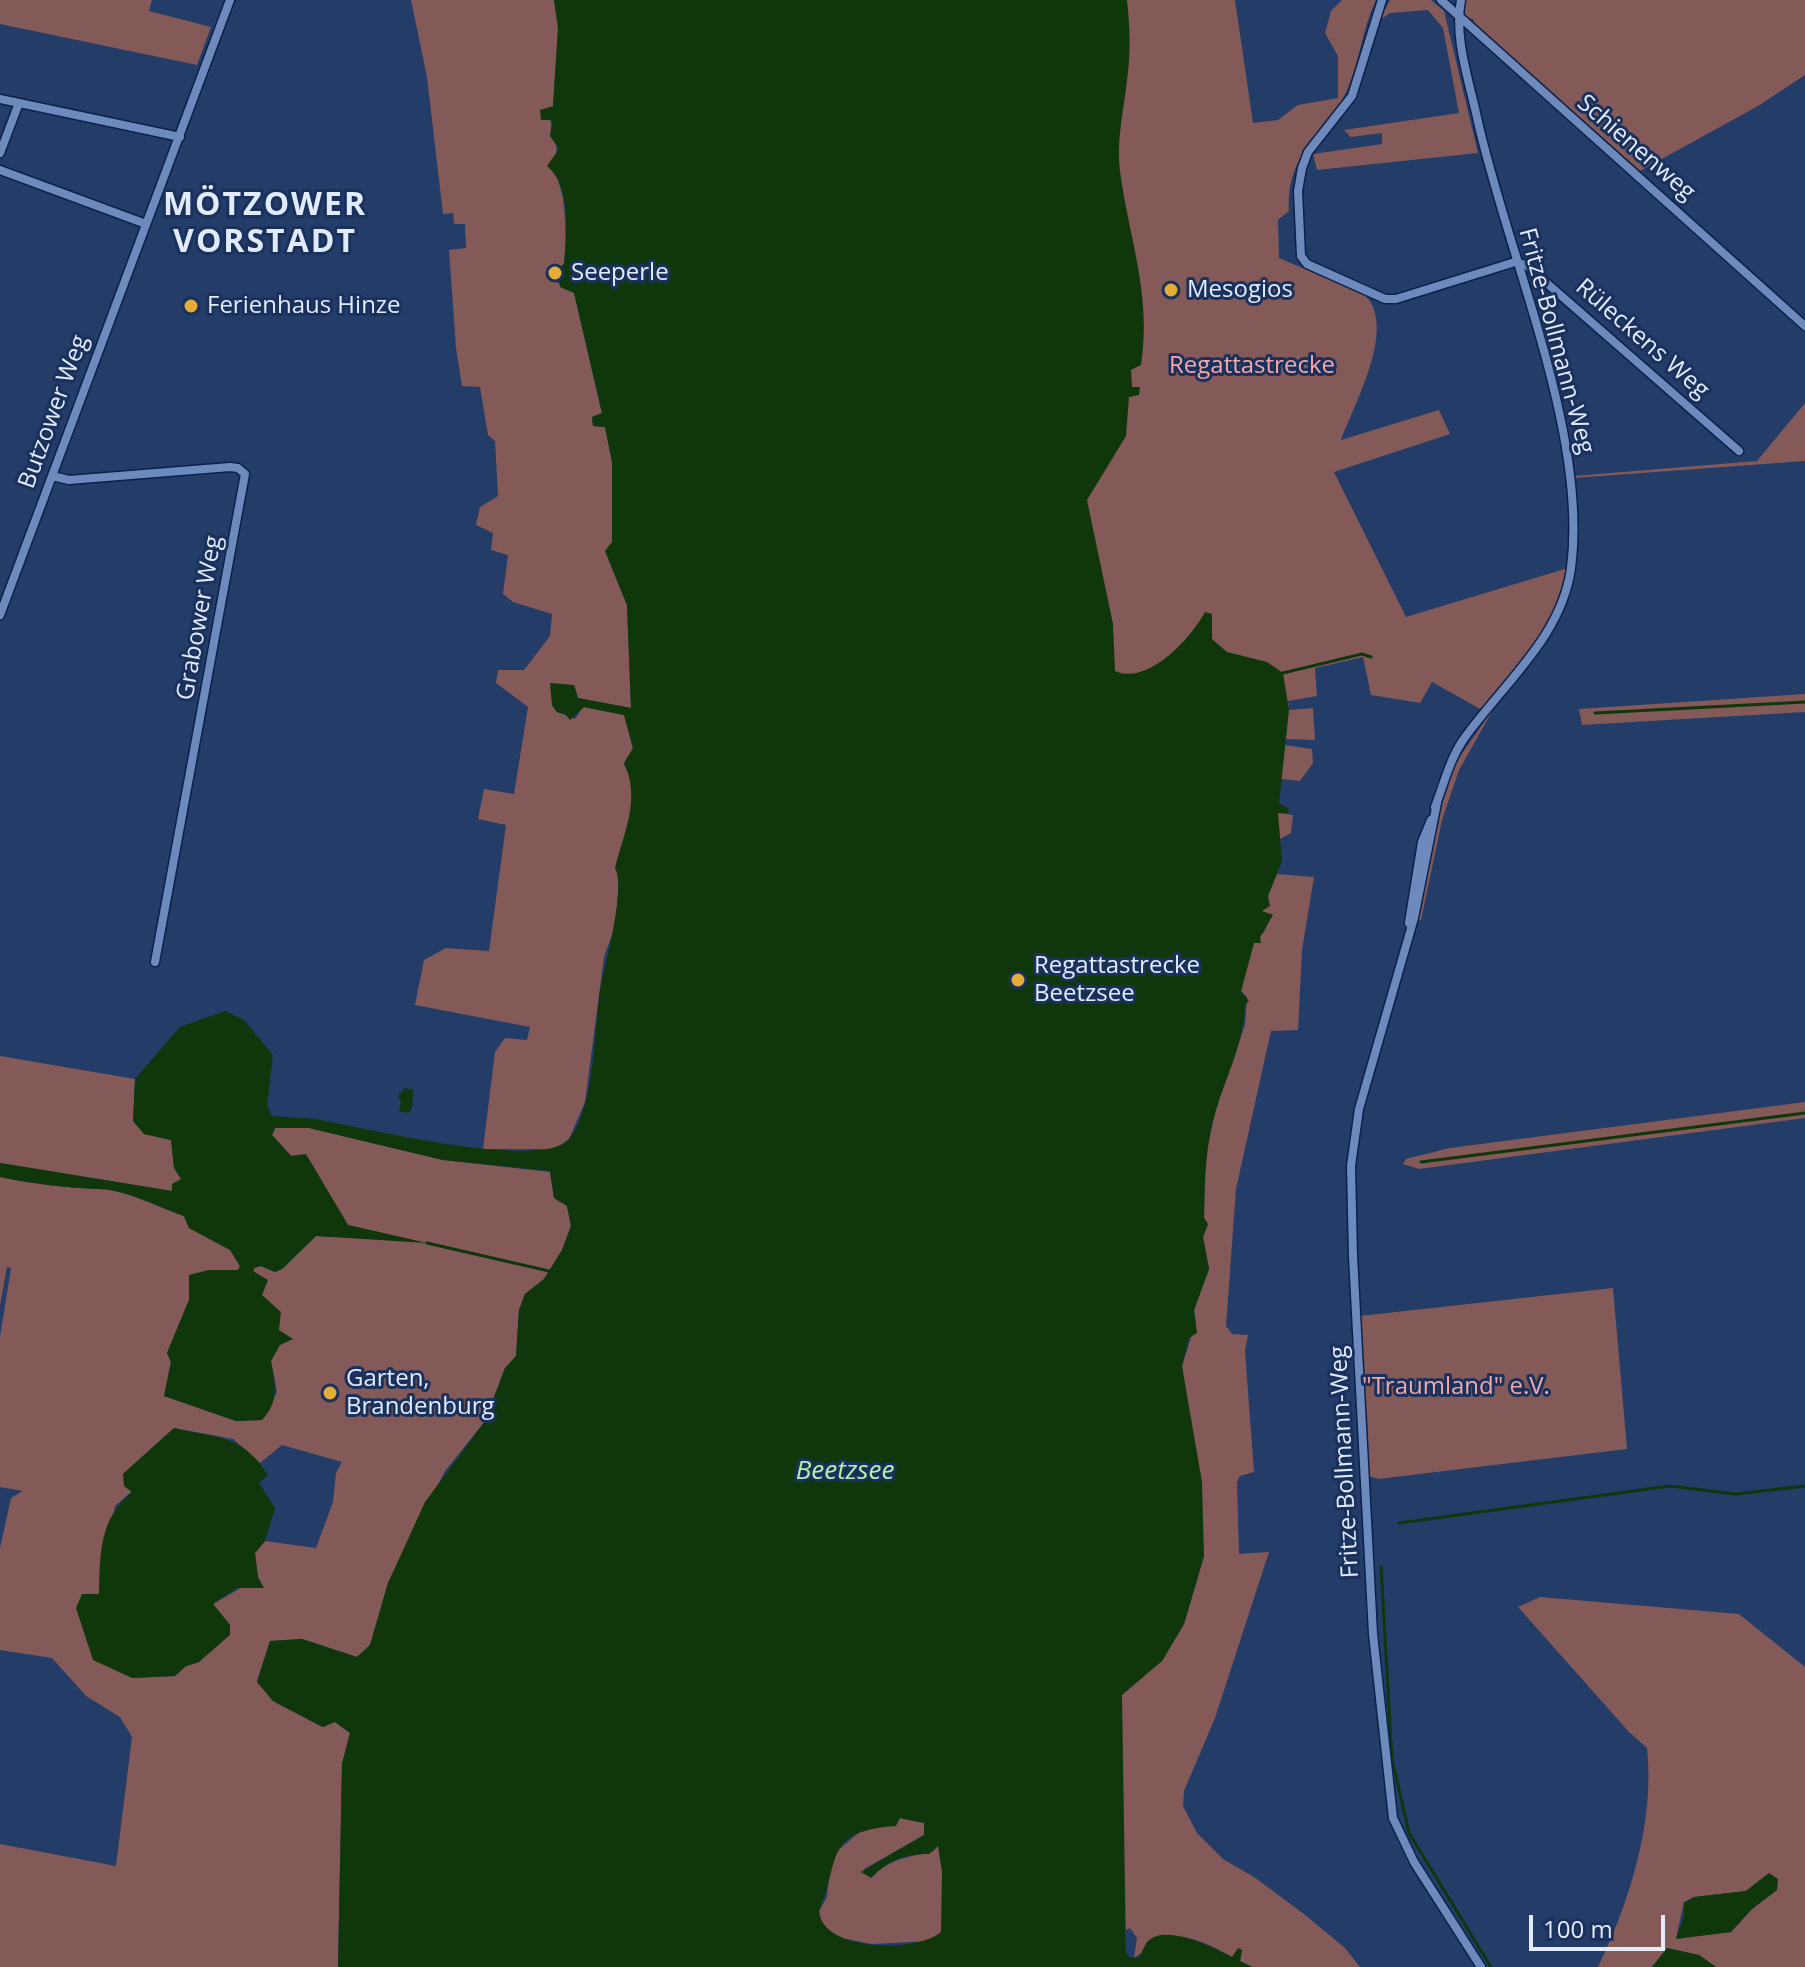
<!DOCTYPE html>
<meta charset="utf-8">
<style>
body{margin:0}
#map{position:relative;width:1805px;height:1967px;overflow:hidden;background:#233c68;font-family:"Open Sans",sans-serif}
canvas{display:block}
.scale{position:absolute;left:1529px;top:1915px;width:136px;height:36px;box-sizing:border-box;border:4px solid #e2ebfc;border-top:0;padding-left:10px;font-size:24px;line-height:28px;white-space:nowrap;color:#e2ebfc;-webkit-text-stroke:6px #19315c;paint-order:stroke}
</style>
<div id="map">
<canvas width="1805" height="1967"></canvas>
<div class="scale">100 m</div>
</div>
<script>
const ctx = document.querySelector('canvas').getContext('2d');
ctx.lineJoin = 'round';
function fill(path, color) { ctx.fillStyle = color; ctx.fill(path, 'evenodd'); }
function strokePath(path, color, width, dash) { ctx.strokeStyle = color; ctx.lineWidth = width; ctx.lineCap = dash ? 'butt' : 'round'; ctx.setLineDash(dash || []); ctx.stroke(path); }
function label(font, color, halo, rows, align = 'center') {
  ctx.font = font + ' "Open Sans",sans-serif'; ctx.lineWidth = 6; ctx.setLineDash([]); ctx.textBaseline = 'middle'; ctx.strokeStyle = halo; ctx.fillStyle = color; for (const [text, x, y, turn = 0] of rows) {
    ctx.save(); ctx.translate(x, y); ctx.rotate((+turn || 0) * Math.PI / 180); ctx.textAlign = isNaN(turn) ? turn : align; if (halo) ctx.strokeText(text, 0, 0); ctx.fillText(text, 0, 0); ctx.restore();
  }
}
fill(new Path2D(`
 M0 0H152L149 11 211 27 197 65 0 24Z
 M411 0H554L558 28 553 107 540 110C563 128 554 149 557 174 558 183 562 191 563 199 566 220 566 243 564 264L549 277 574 292 602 414 592 417 593 426 605 427 612 462V542L605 551 627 605 631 708 578 698 574 685 552 705 557 712 575 719 583 707 624 715 633 749 624 764 634 784 633 805 620 857 616 924 604 957 585 1102 569 1139 555 1149H483L495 1052 505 1038 527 1040 530 1027 415 1005 424 960 446 948 489 951 506 825 478 819 484 789 514 794 528 707 496 683 498 670H524L550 636 552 614 513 602 503 594 508 555 491 550 493 533 476 525 480 507 498 496 495 441 488 435 480 387 462 386 456 348 449 250 466 248 465 224H454L453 213 443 214 427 77Z
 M1070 0H1235L1253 123 1278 120 1298 105 1338 98V56L1325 33 1331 11 1342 0H1376C1362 29 1360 61 1347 90 1326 137 1286 150 1289 211L1278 220 1279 258 1364 294C1398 326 1355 402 1341 440L1439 410 1450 434 1334 472 1406 617 1568 568C1556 623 1519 668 1482 710L1432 682 1420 703 1371 695 1363 657 1315 668 1317 696 1288 701 1289 710 1313 708 1315 740 1286 739 1288 710 1241 766 1131 1684 1162 1661 1184 1624 1204 1556 1182 1366 1196 1322 1194 1310 1209 1269 1203 1237 1208 1224 1204 1218 1205 1159 1216 1108 1245 1025 1247 997 1241 991 1254 942 1264 932 1272 914 1261 912 1277 874 1314 877 1302 950 1298 1030 1271 1031 1236 1189 1226 1326 1232 1334 1248 1335 1245 1351 1254 1472 1240 1476 1237 1482 1239 1554 1269 1552 1215 1718 1184 1791 1183 1806 1197 1833 1223 1859 1254 1877 1304 1914 1345 1948 1360 1967H1252L1240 1961 1242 1950 1232 1957C1208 1943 1175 1927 1147 1942L1144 1951 1134 1958 1137 1938 1130 1928 1126 1930V1953L1136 1967 931 1941 872 1944 836 1937 823 1928 819 1911 827 1897 830 1867 836 1852 862 1830 899 1818 924 1823V1835L864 1869 871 1878C889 1859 907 1857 932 1852L938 1846Z
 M1390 0H1431L1444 11 1478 153 1317 170 1313 154 1382 144V133L1351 137 1344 130 1459 113 1443 28 1428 10 1390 13 1380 20Z
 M1464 0H1805V75L1758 106 1640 171 1477 31 1473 19 1461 17Z
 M1805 403V461L1574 478V476L1757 461Z
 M1805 694V712L1582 725 1579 709Z
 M1494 708 1459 770 1442 820 1421 920 1415 921 1437 813 1451 769Z
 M1285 745 1312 749 1313 763 1300 781 1281 779Z
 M1278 813 1293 815 1291 833 1278 840Z
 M0 1056 135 1079 133 1121 144 1134 171 1140 174 1167 181 1179 172 1191 0 1163Z
 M1805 1102V1118L1419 1169 1403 1164 1406 1159 1450 1148Z
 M285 1126 309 1128 443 1160 550 1172 554 1198 567 1206 571 1226 562 1250 544 1279 525 1294 519 1310 516 1356 505 1368 485 1421 445 1471 388 1583 370 1645 357 1657 302 1639 270 1641 257 1681 273 1701 322 1727 335 1722 350 1733 342 1764 338 1967H0V1844L116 1866 132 1737 120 1717 86 1696 52 1658 0 1650V1548L11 1498 23 1491 0 1487V1337L11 1268 7 1267 0 1306V1177C34 1184 66 1188 100 1189 128 1191 158 1207 184 1216L189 1228 230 1250 240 1266 238 1270H209L189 1275V1300L167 1353 171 1362 164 1396 236 1421 262 1420 277 1392 271 1361C295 1319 252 1305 254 1268L261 1266 275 1272 282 1269 316 1236 417 1241 348 1225 306 1155 291 1156 272 1135 275 1128ZM174 1428 233 1439 260 1463 282 1445 342 1462 336 1473 333 1502 316 1548 265 1541 255 1553 258 1578 213 1604 230 1625 199 1662 186 1666 175 1676 132 1678 82 1594H99L115 1506 132 1491 123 1474Z
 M1613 1288 1627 1449 1378 1479 1369 1476 1360 1316Z
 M1540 1597 1739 1614 1805 1667V1967H1716L1699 1955 1667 1948 1652 1967H1598C1630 1901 1655 1821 1647 1748L1629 1732 1518 1607ZM1769 1873 1777 1890 1752 1909 1731 1932 1676 1938 1684 1902 1694 1897 1746 1891Z`), '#845a59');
fill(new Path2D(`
 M554 0H1127C1130 27 1131 53 1127 80 1124 110 1116 140 1120 171 1129 239 1152 295 1141 365L1131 370 1132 387H1140L1139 395 1129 397 1126 436 1087 500 1113 624 1115 671C1148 686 1191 638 1205 612L1212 614V639L1227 652 1267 662 1283 673 1289 710 1279 803 1289 809 1288 813H1278L1282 861 1268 896 1270 906 1262 911 1273 915 1260 937 1261 943H1254L1241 991 1249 1001 1245 1005C1244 1042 1228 1072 1217 1107 1205 1143 1205 1180 1204 1218L1208 1224 1203 1237 1209 1269 1194 1310 1197 1333 1189 1338 1182 1366 1202 1482 1204 1556 1184 1624 1162 1661 1122 1695 1126 1953 1131 1958 1139 1957C1143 1952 1144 1945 1148 1941 1166 1923 1215 1948 1232 1957L1238 1948 1242 1950 1240 1961 1252 1967H338L342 1764 350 1733 335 1722 323 1727 273 1701 257 1682 270 1641 302 1639 357 1657 370 1645 388 1583 425 1502 485 1421 505 1368 516 1356 519 1310 525 1294 544 1279 562 1250 571 1226 567 1206 554 1198 550 1171 443 1160 309 1128H275L272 1135 291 1156 306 1154 348 1225 427 1243 316 1236 282 1269 275 1272 261 1266 254 1268 253 1271 268 1280 262 1295 281 1312 279 1330 293 1339 280 1345 271 1361C275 1384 280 1401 262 1420L236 1421 164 1396 171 1362 167 1353 189 1300V1275L209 1270H238L240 1266 230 1250 189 1228 184 1216C158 1207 128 1190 100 1189 66 1188 34 1184 0 1177V1163L172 1191V1184L181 1179 174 1168 171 1140 144 1134 133 1121 135 1079 180 1027 225 1011 244 1020 273 1055 267 1106 272 1116C288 1118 304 1117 320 1120 362 1127 542 1172 569 1139 594 1108 594 1036 599 998 603 968 627 890 615 868 624 832 641 799 624 763L633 748 624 715 584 707 570 720 565 714 557 712 552 705 550 683 574 685 578 698 631 708 627 605 605 551 612 542V462L605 427 593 426 592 417 602 413 574 293 560 287 557 269 564 264C567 235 571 185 547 166L559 149 550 136 552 120H541L540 110 553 106 558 28ZM900 1818 924 1823V1835L861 1872 871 1878C886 1861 906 1853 929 1854L938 1846 942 1872 941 1932C917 1953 822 1952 819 1911 841 1861 822 1831 896 1826Z
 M405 1088 413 1090 412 1109 408 1113 399 1111 401 1102 398 1096Z
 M174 1428C218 1439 241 1433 268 1475L259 1483 275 1508 265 1541 255 1553 258 1577 264 1588H237L213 1604 230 1625V1635L199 1662 186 1666 175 1676 132 1678 93 1660 76 1608 82 1594H99C100 1554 99 1519 132 1492L124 1486 123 1474Z
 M1769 1873 1778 1879 1777 1890 1752 1909 1731 1932 1676 1939 1684 1916V1903L1694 1897 1746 1891Z
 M1667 1948 1699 1955 1716 1967H1652Z`), '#10370b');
strokePath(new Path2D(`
 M1283 673 1362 654 1371 657
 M1595 713 1805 702
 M1421 1162 1805 1113
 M427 1243 549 1271
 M1399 1523 1670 1486 1736 1494 1805 1486
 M1381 1567 1392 1759 1409 1833 1491 1967`), '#10370b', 3);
const minor = new Path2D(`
 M1382 0 1352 96 1308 152 1302 168 1298 191 1301 256 1307 264 1385 299H1396L1515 262
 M1441 0 1805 326
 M0 99 180 137
 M0 153 19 103
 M0 170 146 224
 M1515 262 1526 265 1739 451
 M52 476 69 480 230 467 238 468 245 474 155 962
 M0 615 230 0
 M1437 803 1414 918 1359 1109 1351 1166 1353 1256 1373 1634 1393 1818 1414 1862 1481 1967
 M1435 807C1444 784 1449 761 1463 740 1501 686 1562 637 1571 568 1589 432 1505 249 1476 113 1468 77 1454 37 1461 0
 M1409 923 1422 842 1431 820`);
strokePath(minor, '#0b214b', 11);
strokePath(minor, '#6e8abc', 8);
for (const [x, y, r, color] of [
 [555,273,8,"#e6ad36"],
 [1171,290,8,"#e6ad36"],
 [191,306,8,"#e6ad36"],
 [1018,980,8,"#e6ad36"],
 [330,1393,8,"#e6ad36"]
]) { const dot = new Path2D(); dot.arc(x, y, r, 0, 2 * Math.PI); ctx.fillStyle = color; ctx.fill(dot); strokePath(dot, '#19315c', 3); }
label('24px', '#e2ebfc', '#19315c', [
 ["Schienenweg",1636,148,41],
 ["Rüleckens Weg",1642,339,41],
 ["Fritze-Bollmann-Weg",1556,341,75],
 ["Butzower Weg",54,412,-70],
 ["Grabower Weg",200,618,-80],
 ["Fritze-Bollmann-Weg",1345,1462,-93]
]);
label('24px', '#e2ebfc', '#19315c', [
 ["Seeperle",571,273],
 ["Mesogios",1187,290],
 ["Ferienhaus Hinze",207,306],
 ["Regattastrecke",1034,966],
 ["Beetzsee",1034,994],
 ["Garten,",346,1379],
 ["Brandenburg",346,1407]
], 'left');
label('24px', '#f4a7a5', '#19315c', [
 ["Regattastrecke",1252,366],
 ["\"Traumland\" e.V.",1456,1387]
]);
label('italic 26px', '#b4f1ab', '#19315c', [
 ["Beetzsee",845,1472]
]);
ctx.letterSpacing = '2px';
label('bold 32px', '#e2ebfc', '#19315c', [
 ["MÖTZOWER",265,206],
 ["VORSTADT",265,243]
]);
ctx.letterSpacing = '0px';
</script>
